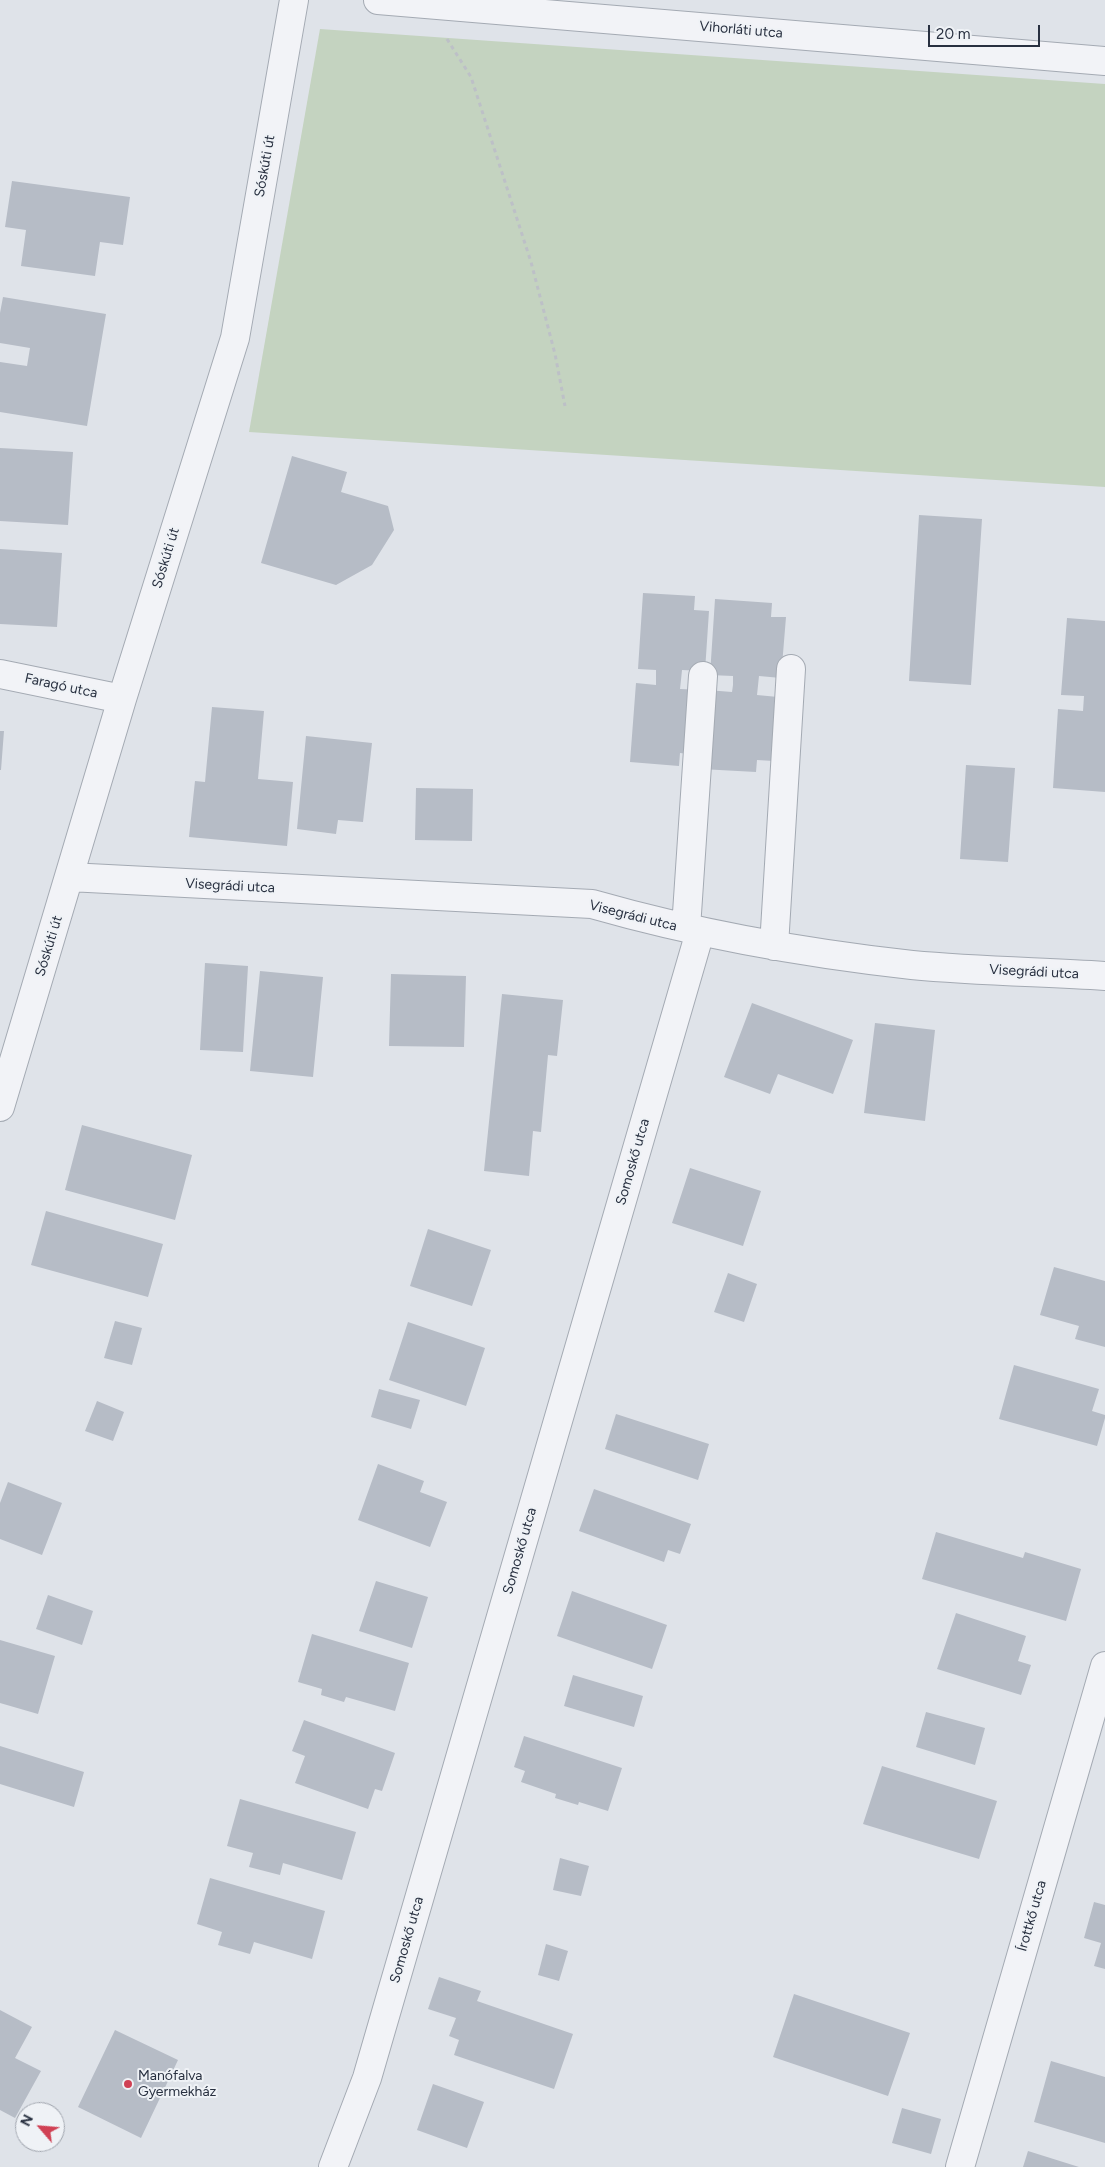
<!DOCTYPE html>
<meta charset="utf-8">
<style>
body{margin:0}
#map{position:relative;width:1105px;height:2167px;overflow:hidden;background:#dfe3e9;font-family:Figtree,sans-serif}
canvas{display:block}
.north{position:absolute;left:15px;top:2102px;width:50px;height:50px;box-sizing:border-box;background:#eff2f6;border:1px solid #9fa4ad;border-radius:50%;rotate:297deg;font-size:14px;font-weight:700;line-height:20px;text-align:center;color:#283040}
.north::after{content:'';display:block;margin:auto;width:18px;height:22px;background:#d04154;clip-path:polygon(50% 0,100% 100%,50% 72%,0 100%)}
.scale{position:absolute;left:928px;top:25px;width:112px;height:22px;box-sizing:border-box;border:2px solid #283040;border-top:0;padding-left:6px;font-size:15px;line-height:18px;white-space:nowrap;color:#283040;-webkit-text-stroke:4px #eff2f6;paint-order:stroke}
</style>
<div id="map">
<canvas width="1105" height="2167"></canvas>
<div class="north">N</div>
<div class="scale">20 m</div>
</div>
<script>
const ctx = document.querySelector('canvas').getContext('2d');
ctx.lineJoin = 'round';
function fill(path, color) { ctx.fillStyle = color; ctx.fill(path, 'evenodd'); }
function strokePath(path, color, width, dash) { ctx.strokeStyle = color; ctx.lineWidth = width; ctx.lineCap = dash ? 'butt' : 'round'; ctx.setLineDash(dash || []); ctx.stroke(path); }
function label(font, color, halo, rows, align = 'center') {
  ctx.font = font + ' Figtree,sans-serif'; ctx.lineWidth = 4; ctx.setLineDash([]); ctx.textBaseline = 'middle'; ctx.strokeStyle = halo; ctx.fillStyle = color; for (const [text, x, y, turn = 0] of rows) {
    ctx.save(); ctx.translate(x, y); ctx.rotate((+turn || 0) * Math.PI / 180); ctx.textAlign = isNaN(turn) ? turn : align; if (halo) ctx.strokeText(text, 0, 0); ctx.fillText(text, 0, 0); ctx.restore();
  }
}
fill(new Path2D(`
 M320 29 1105 84V487L249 432Z`), '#c4d3c0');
fill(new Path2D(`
 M12 181 130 197 123 245 100 242 95 276 21 266 26 230 5 227Z
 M3 297 106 314 87 426 0 412V362L27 366 30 348 0 343V313Z
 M0 448 73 452 68 525 0 521Z
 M292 456 347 472 341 492 388 506 394 530 372 565 336 585 261 563Z
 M919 515 982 519 971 685 909 681Z
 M0 549 62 553 57 627 0 624Z
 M643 593 695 596 694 610 709 611 705 671 682 670 681 680 680 689 702 690 697 755 680 753 679 766 630 762 636 683 656 685V670L638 669Z
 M715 599 772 603 771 617H786L781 678 759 676 757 695 778 697 774 761 757 760 756 772 701 769 707 690 732 692 733 685V676L710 675Z
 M1067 618 1105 621V792L1053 788 1058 709 1083 711 1084 696 1061 695Z
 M212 707 264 711 258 779 293 782 287 846 189 837 195 781 205 782Z
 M0 731H4L1 770H0Z
 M306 736 372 743 363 822 338 820 336 834 297 829Z
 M966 765 1015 768 1008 862 960 859Z
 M416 788 473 789 472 841 415 840Z
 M205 963 248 966 243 1052 200 1050Z
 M260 971 323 977 313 1077 250 1071Z
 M391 974 466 976 464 1047 389 1046Z
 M502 994 563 1000 557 1056 548 1055 541 1132 533 1131 529 1176 484 1171Z
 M752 1003 853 1040 833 1094 778 1074 770 1094 724 1077Z
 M875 1023 935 1030 925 1121 864 1113Z
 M82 1125 192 1155 175 1220 65 1190Z
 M690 1168 761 1191 743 1246 672 1223Z
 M46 1211 163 1244 148 1297 31 1265Z
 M428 1229 491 1250 472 1306 410 1286Z
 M1054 1267 1105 1281V1347L1075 1339 1079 1326 1040 1315Z
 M728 1273 757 1284 744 1322 714 1312Z
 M115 1321 142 1328 132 1365 104 1358Z
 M408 1322 485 1348 466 1406 389 1380Z
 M1014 1365 1099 1389 1092 1411 1105 1415V1418L1097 1446 999 1419Z
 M379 1389 420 1400 411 1429 371 1417Z
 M97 1401 124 1412 113 1441 85 1431Z
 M616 1414 709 1444 698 1480 605 1449Z
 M378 1464 424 1481 420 1492 447 1502 430 1547 358 1520Z
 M8 1482 62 1503 42 1555 0 1539V1503Z
 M594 1489 691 1524 680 1554 668 1550 664 1562 579 1531Z
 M936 1532 1023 1558 1025 1552 1081 1569 1066 1621 922 1579Z
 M376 1581 428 1597 412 1648 359 1631Z
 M572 1591 667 1625 652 1669 557 1636Z
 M48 1595 93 1611 82 1645 36 1629Z
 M956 1613 1026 1636 1018 1661 1031 1665 1021 1695 937 1669Z
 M312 1634 409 1663 395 1711 346 1697 344 1702 321 1695 322 1689 298 1682Z
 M0 1640 55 1656 38 1714 0 1703Z
 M573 1675 643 1696 634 1727 564 1706Z
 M926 1712 985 1728 975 1765 916 1747Z
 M304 1720 395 1753 382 1791 375 1789 368 1809 295 1783 305 1756 292 1751Z
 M524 1736 622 1768 608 1811 579 1802 578 1805 555 1798 556 1794 521 1782 525 1771 514 1767Z
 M0 1746 84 1772 74 1807 0 1784Z
 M882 1766 997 1801 979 1859 863 1824Z
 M240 1799 356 1832 342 1880 283 1863 280 1875 249 1867 253 1853 227 1846Z
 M560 1858 589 1866 581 1896 553 1890Z
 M210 1878 325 1911 312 1959 254 1942 250 1954 218 1945 222 1932 197 1924Z
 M1094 1902 1105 1905V1969L1094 1966 1101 1943 1084 1938Z
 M546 1944 568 1951 559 1981 538 1975Z
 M439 1977 481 1991 477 2001 573 2034 554 2089 454 2055 459 2040 449 2036 456 2018 428 2009Z
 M794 1994 910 2033 888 2096 773 2057Z
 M0 2010 32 2027 15 2058 41 2071 15 2118 0 2110Z
 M115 2030 178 2060 141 2138 78 2107Z
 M1051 2061 1105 2077V2143L1034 2122Z
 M433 2084 484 2102 467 2148 417 2130Z
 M902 2108 941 2119 931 2154 892 2143Z
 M1028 2151 1079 2167H1023Z`), '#b6bcc6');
const minor = new Path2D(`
 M378 0 1105 61
 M0 674 122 699
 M69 877 592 904C697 934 803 953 912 965 976 971 1041 972 1105 976
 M686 928 703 676
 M774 946 791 669
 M0 1107 122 699 235 338 294 0
 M333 2167 367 2078 700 932
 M960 2167 1105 1666`);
strokePath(minor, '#a4aab3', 30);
strokePath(new Path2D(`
 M447 39 471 77 531 262 555 354 565 406`), '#bdc0c7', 3, [4, 4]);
strokePath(minor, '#f2f3f7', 28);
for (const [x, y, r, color] of [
 [128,2084,5,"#d04154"]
]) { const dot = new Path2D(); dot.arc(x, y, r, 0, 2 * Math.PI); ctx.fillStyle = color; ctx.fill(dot); strokePath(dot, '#eff2f6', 2); }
label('14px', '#283040', '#eff2f6', [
 ["Vihorláti utca",741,30,5],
 ["Sóskúti út",265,166,-80],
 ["Sóskúti út",166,558,-73],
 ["Faragó utca",61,686,12],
 ["Visegrádi utca",230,886,3],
 ["Visegrádi utca",633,916,14],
 ["Sóskúti út",49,946,-73],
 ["Visegrádi utca",1034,972,3],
 ["Somoskő utca",633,1162,-74],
 ["Somoskő utca",520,1551,-74],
 ["Írottkő utca",1032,1916,-74],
 ["Somoskő utca",407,1940,-74]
]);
label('14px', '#283040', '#eff2f6', [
 ["Manófalva",138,2076],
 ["Gyermekház",138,2092]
], 'left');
</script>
